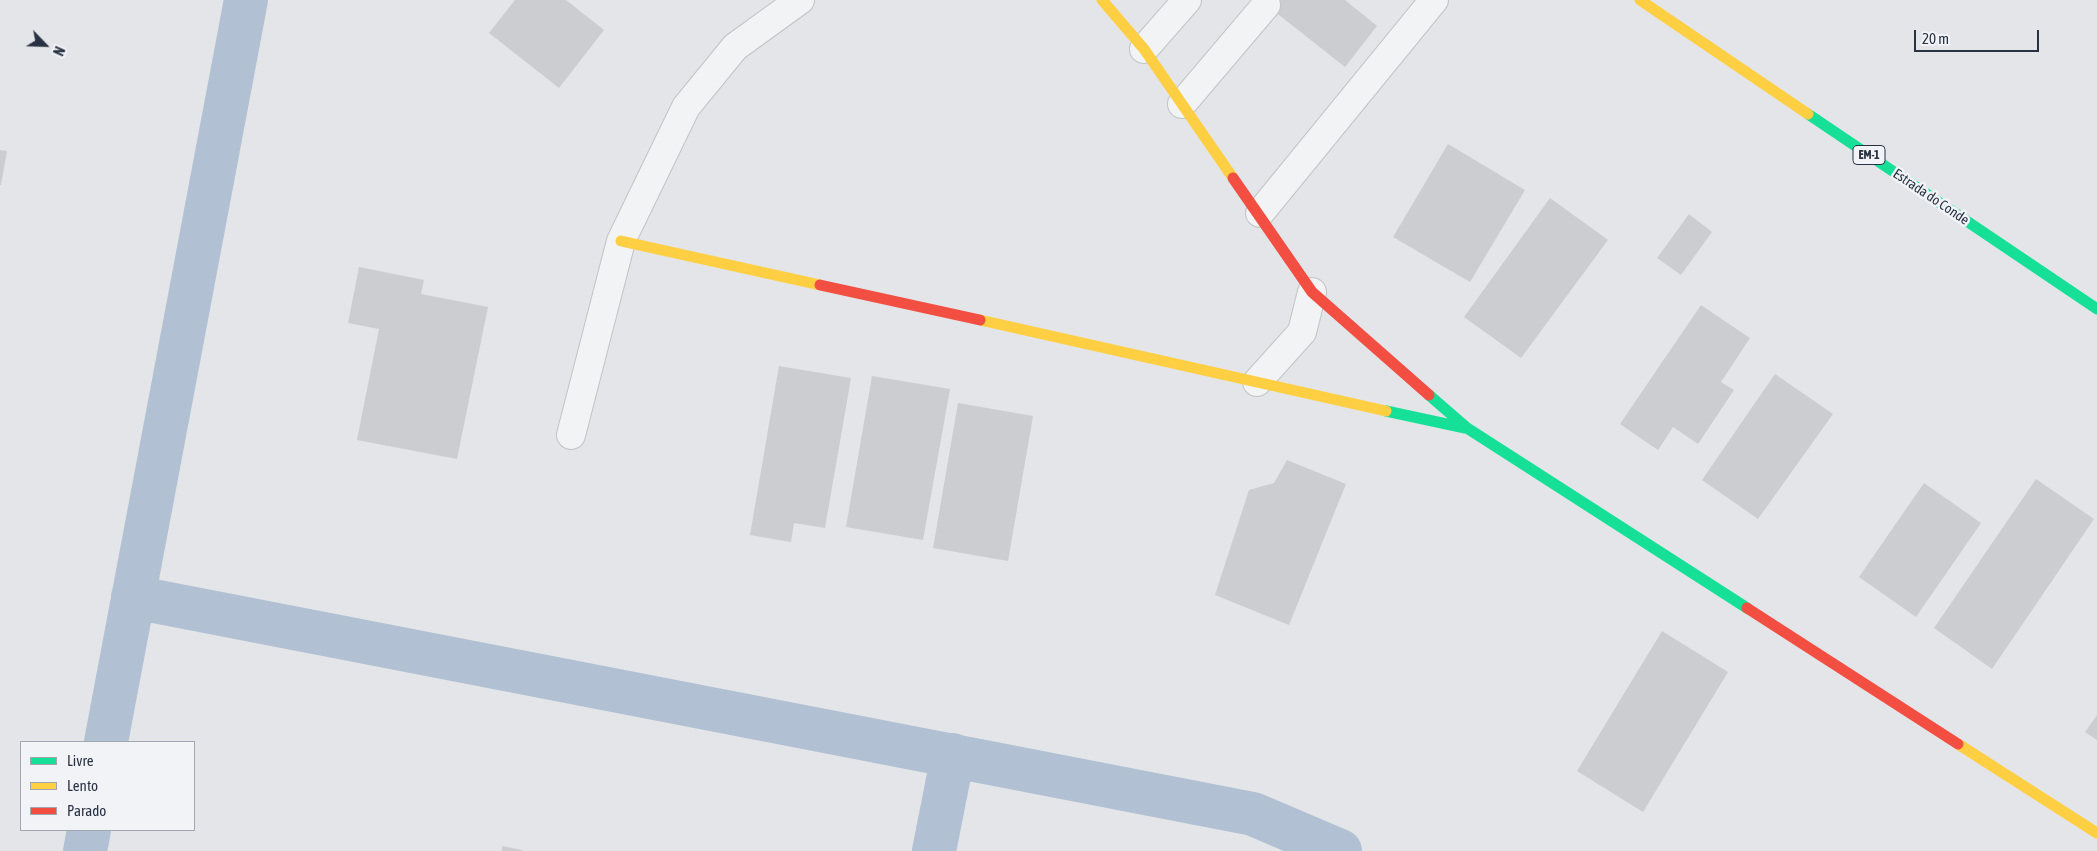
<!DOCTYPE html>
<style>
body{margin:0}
#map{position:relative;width:2097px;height:851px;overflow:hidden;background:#e3e5e8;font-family:"Asap Condensed",sans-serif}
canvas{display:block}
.legend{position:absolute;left:20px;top:741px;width:175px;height:90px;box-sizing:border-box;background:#f1f3f7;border:1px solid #a1a6af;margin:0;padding:6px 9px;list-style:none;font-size:15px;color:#293242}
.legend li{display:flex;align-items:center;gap:10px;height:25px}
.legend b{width:25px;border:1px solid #a1a6af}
.north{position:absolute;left:20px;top:20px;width:50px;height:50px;-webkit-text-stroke:4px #f1f3f7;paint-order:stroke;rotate:114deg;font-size:14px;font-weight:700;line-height:20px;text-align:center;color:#293242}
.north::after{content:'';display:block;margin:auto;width:18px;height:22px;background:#293242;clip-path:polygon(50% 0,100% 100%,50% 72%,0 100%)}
.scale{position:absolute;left:1914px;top:30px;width:125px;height:22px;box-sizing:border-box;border:2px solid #293242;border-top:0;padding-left:6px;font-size:15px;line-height:18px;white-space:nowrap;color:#293242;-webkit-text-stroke:4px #f1f3f7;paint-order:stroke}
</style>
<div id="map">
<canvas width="2097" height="851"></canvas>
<ul class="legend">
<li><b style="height:6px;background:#16e098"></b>Livre</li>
<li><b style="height:6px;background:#ffcf43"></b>Lento</li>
<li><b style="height:6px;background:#f24e42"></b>Parado</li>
</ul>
<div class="north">N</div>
<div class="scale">20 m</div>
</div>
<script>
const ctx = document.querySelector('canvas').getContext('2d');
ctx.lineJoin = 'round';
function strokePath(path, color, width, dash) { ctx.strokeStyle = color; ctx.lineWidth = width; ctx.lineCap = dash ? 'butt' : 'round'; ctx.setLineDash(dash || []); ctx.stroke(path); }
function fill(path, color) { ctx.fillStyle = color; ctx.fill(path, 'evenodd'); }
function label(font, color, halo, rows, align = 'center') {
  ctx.font = font + ' "Asap Condensed",sans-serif'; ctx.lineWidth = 5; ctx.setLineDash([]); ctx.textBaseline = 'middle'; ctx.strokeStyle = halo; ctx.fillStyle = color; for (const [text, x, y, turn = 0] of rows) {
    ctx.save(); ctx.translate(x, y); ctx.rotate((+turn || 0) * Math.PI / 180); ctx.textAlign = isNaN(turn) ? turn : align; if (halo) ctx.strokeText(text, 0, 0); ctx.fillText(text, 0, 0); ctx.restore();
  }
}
strokePath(new Path2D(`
 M133 597 1253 814 1340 851
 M106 742 246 0
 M85 851 89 830
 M934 851 953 755`), '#b1c1d3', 44);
fill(new Path2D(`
 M515 0H566L604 30 559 88 489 33Z
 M1260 0H1345L1377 26 1345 67Z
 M1448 144 1525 190 1470 282 1393 237Z
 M0 150 7 151 1 185H0Z
 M1550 198 1608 240 1521 358 1464 317Z
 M1689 214 1712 232 1681 275 1657 258Z
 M359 267 424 280 421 294 488 307 457 459 357 440 379 329 348 323Z
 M1701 305 1750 338 1721 382 1734 390 1698 444 1673 427 1658 450 1620 424Z
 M779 366 851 378 825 528 794 523 791 542 750 535Z
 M1775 374 1833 414 1758 519 1702 480Z
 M872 376 950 389 923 540 846 527Z
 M958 403 1033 416 1008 561 933 548Z
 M1287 460 1346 484 1289 625 1215 595 1249 490 1274 483Z
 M2036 479 2094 519 1992 669 1934 628Z
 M1924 483 1981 523 1916 617 1859 577Z
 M1662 631 1728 672 1643 812 1577 771Z
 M2097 715V740L2085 732Z
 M502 846 522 850V851H502Z`), '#cbcdd0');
const street = new Path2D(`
 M1144 49 1187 0
 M1182 104 1266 5
 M1260 213 1434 0
 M1257 382 1302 332 1312 292
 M571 435 621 241 686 107 735 47 800 0`);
strokePath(street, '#c1c3c6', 30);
strokePath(street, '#f2f3f5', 28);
strokePath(new Path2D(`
 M1808 114 2097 309
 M1429 395 1467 428 1747 608
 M1386 411 1465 428`), '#16e098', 11);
strokePath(new Path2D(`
 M1102 0 1144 49 1233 178
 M1640 0 1808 114
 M621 241 820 285
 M980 320 1386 411
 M1958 744 2097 833`), '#ffcf43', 11);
strokePath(new Path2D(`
 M1233 178 1312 292 1429 395
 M820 285 980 320
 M1747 608 1958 744`), '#f24e42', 11);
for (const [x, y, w] of [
 [1869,155,32]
]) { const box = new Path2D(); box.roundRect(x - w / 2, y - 9.5, w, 19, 4); ctx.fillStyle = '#f1f3f7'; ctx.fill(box); strokePath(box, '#293242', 1); }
label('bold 12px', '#293242', null, [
 ["EM-1",1869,155]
]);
label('14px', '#293242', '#f1f3f7', [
 ["Estrada do Conde",1931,197,34]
]);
</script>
